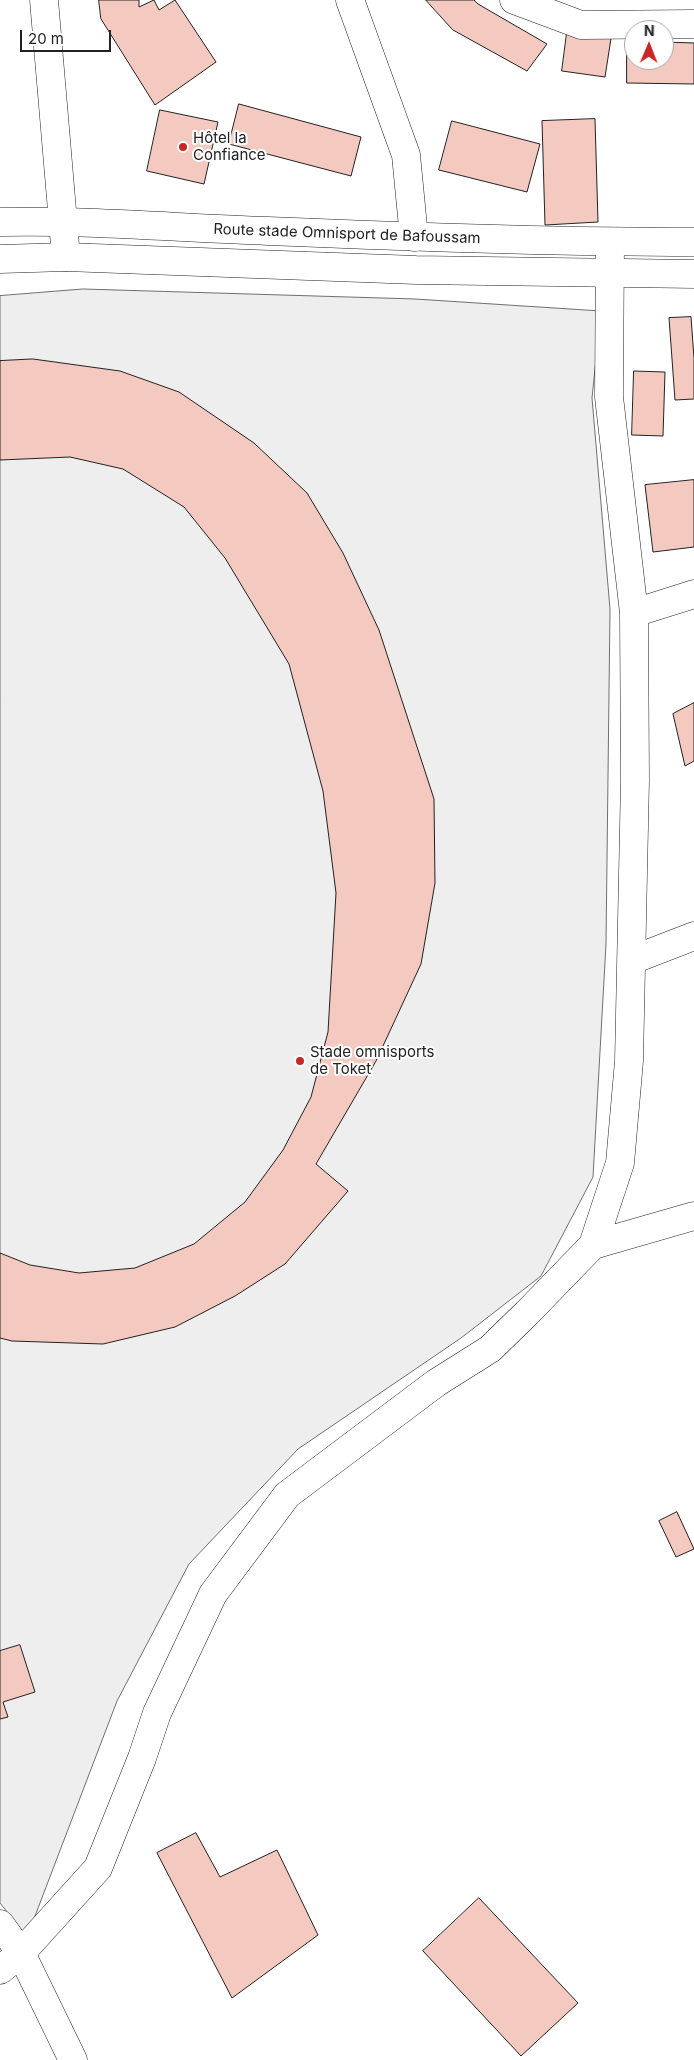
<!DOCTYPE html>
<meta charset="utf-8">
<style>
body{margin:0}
#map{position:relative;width:694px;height:2060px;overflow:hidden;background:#fff;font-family:Inter,sans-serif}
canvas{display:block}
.north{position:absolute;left:624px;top:20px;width:50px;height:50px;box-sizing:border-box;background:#fff;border:1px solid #a7a7a7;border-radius:50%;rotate:1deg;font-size:14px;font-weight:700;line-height:20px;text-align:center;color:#222}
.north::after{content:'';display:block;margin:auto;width:18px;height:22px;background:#c62828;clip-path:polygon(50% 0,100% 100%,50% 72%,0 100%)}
.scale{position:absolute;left:20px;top:30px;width:91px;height:22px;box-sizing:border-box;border:2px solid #222;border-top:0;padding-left:6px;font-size:15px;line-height:18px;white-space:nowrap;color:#222;-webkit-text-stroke:4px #fff;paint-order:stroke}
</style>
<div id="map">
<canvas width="694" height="2060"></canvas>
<div class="north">N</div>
<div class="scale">20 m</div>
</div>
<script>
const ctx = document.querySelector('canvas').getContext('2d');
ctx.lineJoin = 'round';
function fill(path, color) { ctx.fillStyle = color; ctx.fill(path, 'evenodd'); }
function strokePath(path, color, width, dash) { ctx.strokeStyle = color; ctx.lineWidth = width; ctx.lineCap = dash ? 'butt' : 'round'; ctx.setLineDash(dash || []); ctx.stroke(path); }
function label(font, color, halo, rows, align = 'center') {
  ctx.font = font + ' Inter,sans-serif'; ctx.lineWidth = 4; ctx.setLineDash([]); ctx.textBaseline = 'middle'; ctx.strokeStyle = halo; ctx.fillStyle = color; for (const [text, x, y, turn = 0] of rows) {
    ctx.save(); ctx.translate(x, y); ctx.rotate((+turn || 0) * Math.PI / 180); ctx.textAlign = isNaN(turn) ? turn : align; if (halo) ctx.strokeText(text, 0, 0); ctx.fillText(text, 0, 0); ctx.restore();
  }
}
const green = new Path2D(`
 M83 289 415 299 601 311 592 398 610 609 606 944 593 1177 541 1276 461 1338 298 1449 189 1564 117 1701 27 1937 0 1903V296Z`);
fill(green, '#eee');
strokePath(green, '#6f6f6f', 1);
const building = new Path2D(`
 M99 0H139V7L154 0 159 10 175 0 216 62 155 105 101 19Z
 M426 0H474L478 4 547 44 527 71 453 30Z
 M568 25 612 32 605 77 562 71Z
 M627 42H634V60H664V42L694 43V84L627 83Z
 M239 104 361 137 351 176 229 144Z
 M160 110 218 122 204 184 147 171Z
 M595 119 598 222 545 225 542 121Z
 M452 121 540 144 527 192 439 170Z
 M691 317 694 358V399L675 400 669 318Z
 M33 359 120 371 179 392 254 443 307 493 343 553 379 630 434 799 435 883 421 964 376 1061 316 1164 348 1191 285 1264 235 1296 175 1327 103 1344 12 1341 0 1338V1253L30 1265 79 1273 135 1268 194 1244 245 1202 283 1150 311 1097 328 1032 336 893 323 791 289 664 225 558 184 507 123 469 70 457 0 460V361Z
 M634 371 665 372 663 436 632 435Z
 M694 480V547L653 552 645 485Z
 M694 703V761L685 766 673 714Z
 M677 1512 694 1549 676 1557 659 1521Z
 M20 1645 35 1692 3 1702 8 1717 0 1719V1651Z
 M196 1833 220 1877 277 1850 318 1935 232 1998 157 1853Z
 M479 1898 578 2003 521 2056 423 1951Z`);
fill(building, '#f3c9c0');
strokePath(building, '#222', 1);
const street = new Path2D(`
 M44 0 66 257
 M350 0 406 155 414 237
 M514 0 581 25 694 24
 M634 613 694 594
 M632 960 694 936
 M593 1245 694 1216
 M0 1970 21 1953 98 1868 142 1758 157 1713 213 1594 287 1495 436 1383 490 1349 527 1313 593 1245 620 1163 629 1061 635 780 634 613 609 397 610 242`);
const secondary = new Path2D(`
 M0 222C89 220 178 228 268 231 410 237 552 242 694 242
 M0 259 66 257 416 270 694 274`);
const primary = new Path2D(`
 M0 1924 21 1953 73 2060`);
strokePath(street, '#222', 29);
strokePath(secondary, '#222', 29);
strokePath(primary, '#222', 29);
strokePath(street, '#fff', 28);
strokePath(secondary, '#fff', 28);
strokePath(primary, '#fff', 28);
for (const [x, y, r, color] of [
 [183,147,5,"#c62828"],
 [300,1061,5,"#c62828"]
]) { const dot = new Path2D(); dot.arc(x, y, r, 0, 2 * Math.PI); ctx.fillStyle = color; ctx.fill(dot); strokePath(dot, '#fff', 2); }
label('15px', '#222', '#fff', [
 ["Hôtel la",193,138],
 ["Confiance",193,155],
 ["Stade omnisports",310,1052],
 ["de Toket",310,1069]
], 'left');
label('15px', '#222', '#fff', [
 ["Route stade Omnisport de Bafoussam",347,234,2]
]);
</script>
